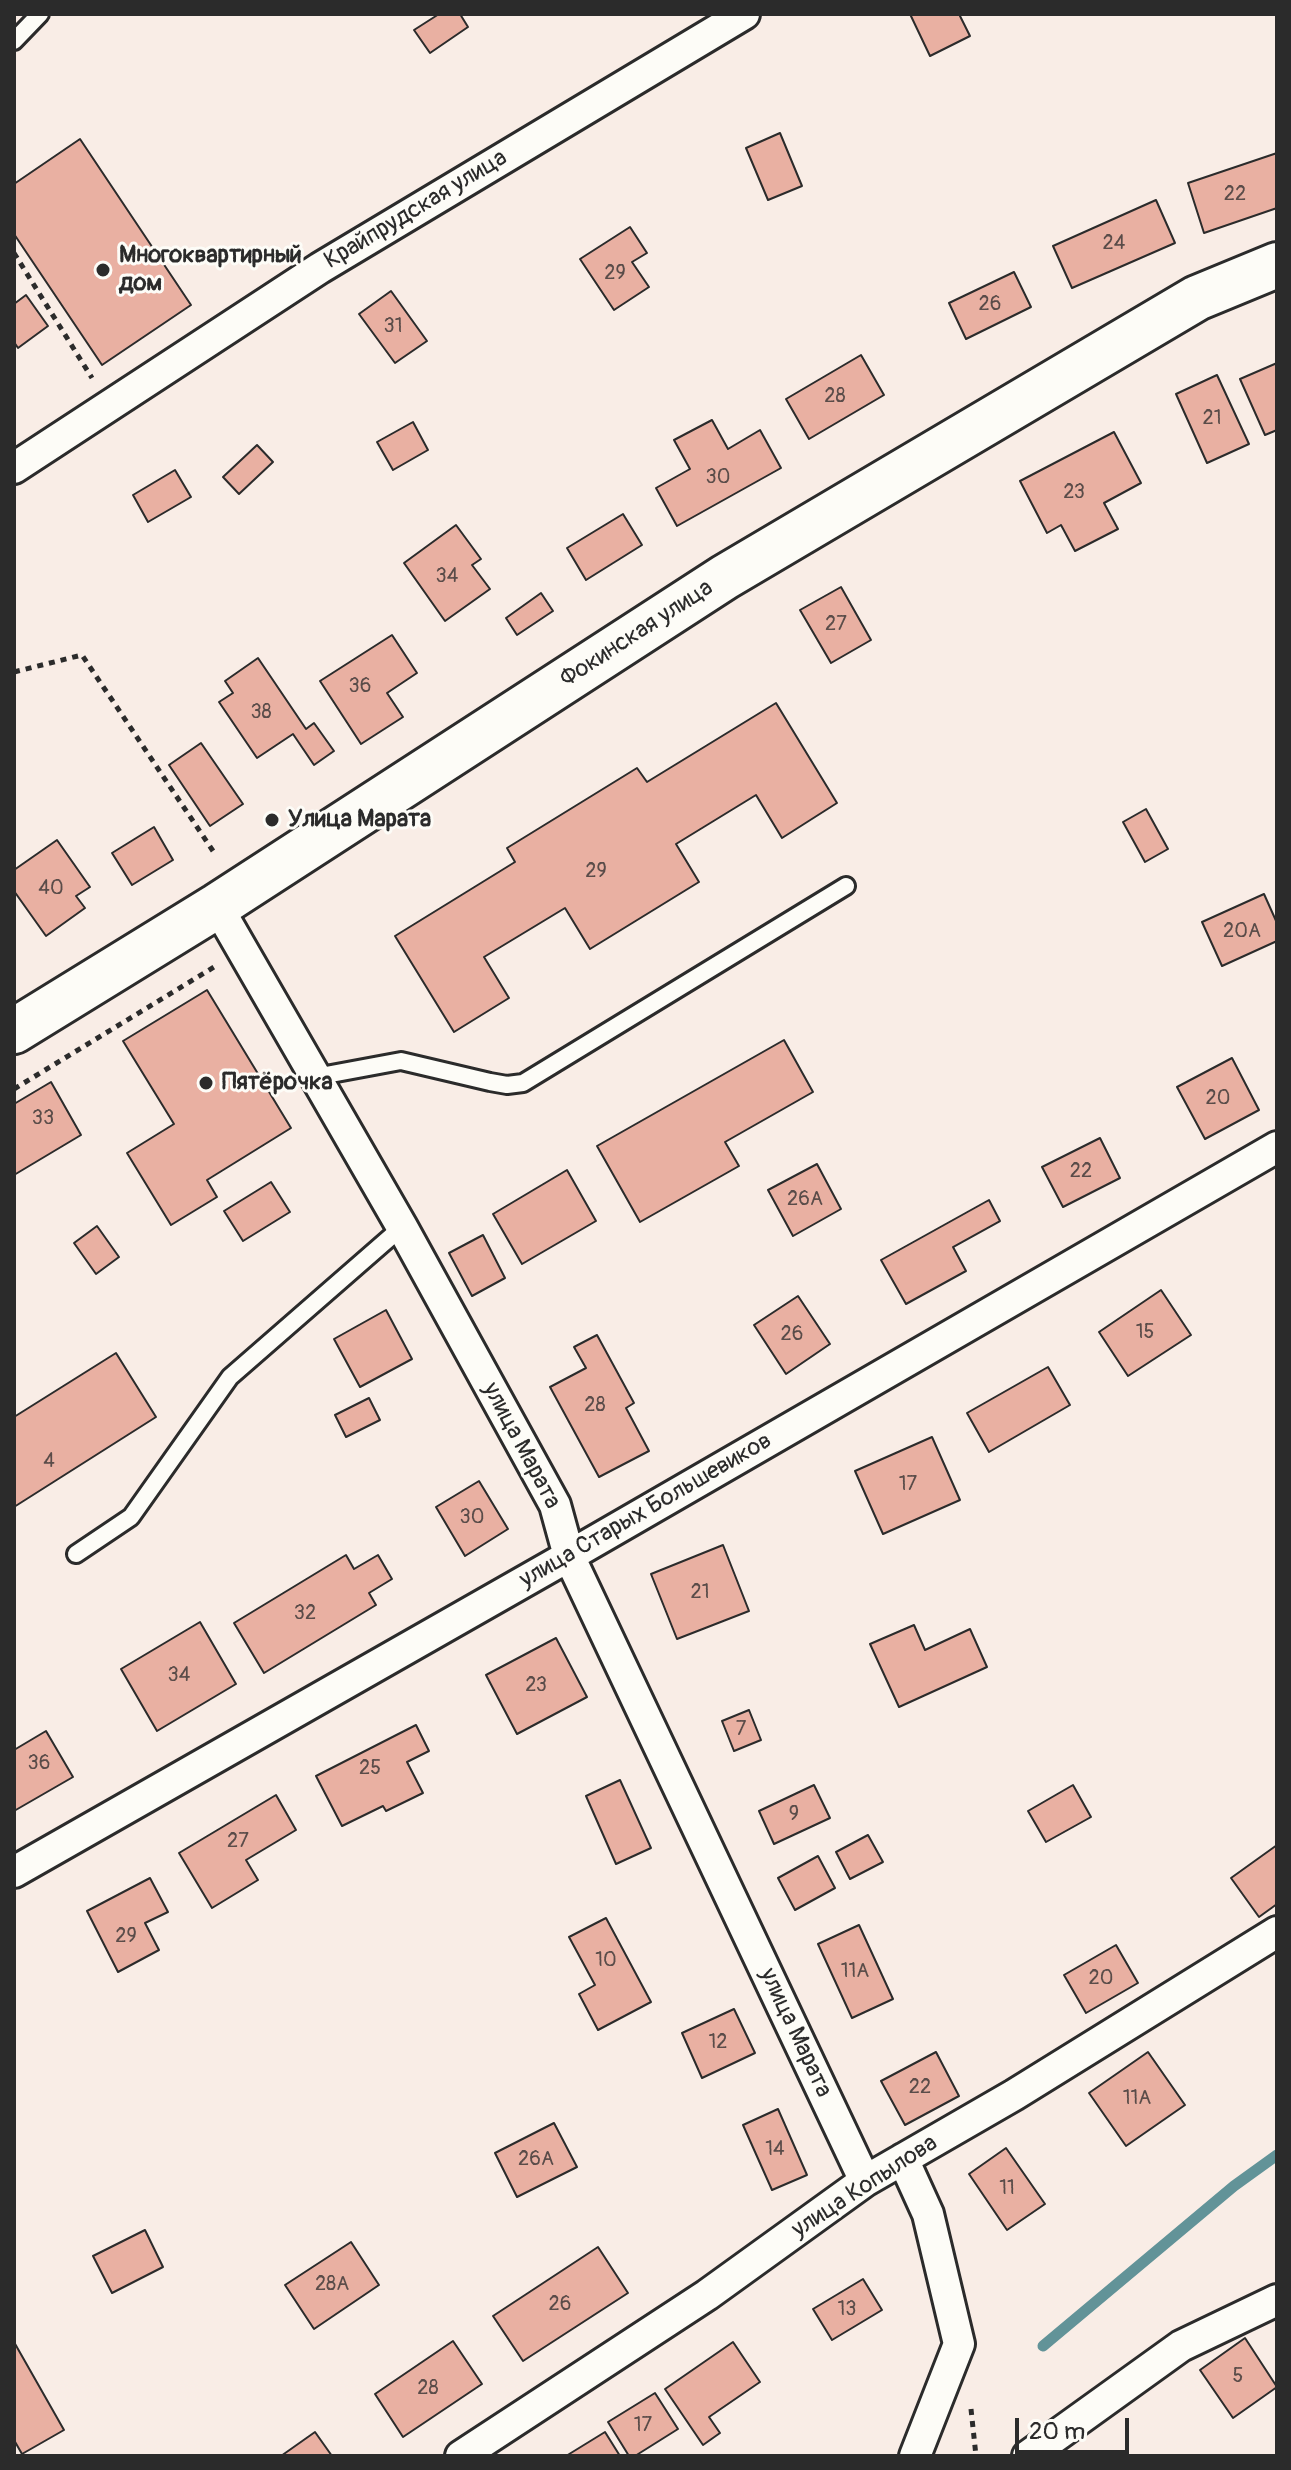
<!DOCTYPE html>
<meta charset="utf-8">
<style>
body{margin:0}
#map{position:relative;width:1291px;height:2470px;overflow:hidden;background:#f9ede6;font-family:Pangolin,sans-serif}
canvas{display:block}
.frame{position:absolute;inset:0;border:16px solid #2b2b2b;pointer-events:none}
.scale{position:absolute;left:1015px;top:2418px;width:114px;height:36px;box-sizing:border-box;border:4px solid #2b2b2b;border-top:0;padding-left:10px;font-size:24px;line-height:28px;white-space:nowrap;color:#2b2b2b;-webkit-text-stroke:6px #fdfcf7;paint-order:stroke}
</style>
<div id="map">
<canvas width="1291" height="2470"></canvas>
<div class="frame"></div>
<div class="scale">20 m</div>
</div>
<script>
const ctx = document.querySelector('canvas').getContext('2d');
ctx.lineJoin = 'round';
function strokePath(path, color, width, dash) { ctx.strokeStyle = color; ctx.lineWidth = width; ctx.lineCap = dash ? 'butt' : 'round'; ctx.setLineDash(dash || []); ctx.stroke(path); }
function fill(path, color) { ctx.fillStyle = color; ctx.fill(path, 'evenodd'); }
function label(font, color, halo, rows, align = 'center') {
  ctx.font = font + ' Pangolin,sans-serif'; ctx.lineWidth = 6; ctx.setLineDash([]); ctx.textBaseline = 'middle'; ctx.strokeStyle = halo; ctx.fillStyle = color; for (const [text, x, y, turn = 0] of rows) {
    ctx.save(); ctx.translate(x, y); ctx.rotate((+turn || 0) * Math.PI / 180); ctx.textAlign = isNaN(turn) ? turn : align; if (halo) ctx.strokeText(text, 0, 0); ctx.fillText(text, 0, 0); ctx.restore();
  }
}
strokePath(new Path2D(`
 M1043 2346 1234 2186 1277 2155`), '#629398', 11);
const building = new Path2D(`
 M439 14H460L468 27 430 53 414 30Z
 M910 14H959L970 36 930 56Z
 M780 133 802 186 768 200 746 148Z
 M80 139 191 305 102 365 14 234V184Z
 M1277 153V208L1204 233 1188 183Z
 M1156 200 1175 243 1072 288 1053 246Z
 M630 227 647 253 632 262 649 287 614 310 580 259Z
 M1014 272 1031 307 966 339 949 303Z
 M391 291 427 341 395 363 359 314Z
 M26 295 48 326 18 348 14 342V304Z
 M861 355 884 395 809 439 786 399Z
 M1277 363V430L1265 435 1240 379Z
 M1217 375 1249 444 1207 463 1176 394Z
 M712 420 728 449 760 430 781 468 677 526 656 488 690 469 674 440Z
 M413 422 428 450 393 470 377 442Z
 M1114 432 1141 483 1104 503 1118 529 1075 551 1061 525 1047 533 1020 481Z
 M257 445 273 462 239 494 223 477Z
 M175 470 191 497 148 522 133 495Z
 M623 514 642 545 586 580 567 548Z
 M456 525 481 559 472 565 490 589 445 621 404 563Z
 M841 587 871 640 831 663 800 610Z
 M541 593 553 611 517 635 506 618Z
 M392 635 417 673 387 693 403 717 361 744 320 681Z
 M258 658 306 729 314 723 334 751 314 765 293 734 257 758 219 702 233 693 225 681Z
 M776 703 837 803 782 838 756 795 676 844 699 882 590 949 565 908 484 957 509 998 454 1032 395 936 515 862 507 848 637 768 647 782Z
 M201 743 243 804 210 826 169 765Z
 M1146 809 1168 849 1145 862 1123 822Z
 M154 827 173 860 132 885 112 853Z
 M57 840 90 887 76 896 85 908 46 936 14 891V870Z
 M1264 894 1277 923V941L1222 966 1202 922Z
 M207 990 291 1128 207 1180 217 1197 171 1225 127 1153 174 1124 123 1041Z
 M784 1040 813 1092 725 1142 739 1166 640 1222 597 1146Z
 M1232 1058 1259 1110 1205 1139 1177 1087Z
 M51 1082 81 1135 14 1175V1104Z
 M1100 1138 1120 1178 1063 1207 1042 1167Z
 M817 1164 841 1209 793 1236 768 1190Z
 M567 1170 596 1221 522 1264 493 1214Z
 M271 1182 290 1212 243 1241 224 1211Z
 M989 1200 1000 1221 953 1247 966 1271 906 1304 881 1260Z
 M97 1226 119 1257 96 1274 74 1243Z
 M483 1235 505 1278 472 1296 449 1253Z
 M1161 1290 1191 1335 1128 1376 1099 1332Z
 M798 1296 830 1344 786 1374 754 1325Z
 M386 1310 412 1359 360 1387 334 1339Z
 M597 1335 634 1403 626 1408 649 1451 599 1477 550 1387 586 1368 574 1347Z
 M116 1353 156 1417 14 1507V1417Z
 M1048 1367 1070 1405 989 1452 967 1413Z
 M369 1398 380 1420 346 1437 335 1415Z
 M932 1437 960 1500 883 1534 855 1471Z
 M479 1481 508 1529 465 1556 436 1507Z
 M723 1545 749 1611 677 1639 651 1574Z
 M346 1555 354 1569 378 1555 392 1579 369 1593 376 1605 264 1673 234 1623Z
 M200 1622 236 1684 157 1731 121 1669Z
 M914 1625 925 1650 970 1629 987 1667 899 1707 870 1644Z
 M556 1638 587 1697 517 1734 486 1675Z
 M749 1710 761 1740 734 1751 722 1721Z
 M416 1725 429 1751 407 1762 423 1793 386 1811 383 1806 342 1826 316 1776Z
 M46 1731 73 1777 14 1811V1750Z
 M620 1780 651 1848 616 1864 586 1796Z
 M814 1785 830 1818 774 1844 759 1811Z
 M1073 1785 1091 1817 1046 1842 1028 1811Z
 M276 1795 296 1830 246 1860 258 1880 212 1908 179 1853Z
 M868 1835 883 1862 850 1879 836 1852Z
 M1277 1845V1904L1259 1917 1231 1878Z
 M818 1856 835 1888 795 1910 778 1878Z
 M150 1878 168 1912 145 1923 159 1950 118 1972 87 1911Z
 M606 1918 651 2002 598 2030 579 1994 595 1985 569 1937Z
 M859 1925 893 1999 852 2018 818 1944Z
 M1116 1945 1138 1983 1086 2013 1064 1975Z
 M734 2009 755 2053 702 2078 682 2033Z
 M936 2052 959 2096 905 2125 881 2081Z
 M1148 2052 1185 2105 1126 2146 1089 2093Z
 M778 2109 807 2175 772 2190 743 2125Z
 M554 2123 577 2167 517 2197 495 2153Z
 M1006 2148 1045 2204 1007 2230 969 2174Z
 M145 2230 163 2267 112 2293 93 2256Z
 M351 2242 379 2285 314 2329 285 2285Z
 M598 2247 628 2293 523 2361 493 2316Z
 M863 2279 882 2310 832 2340 813 2309Z
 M1245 2338 1277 2387 1233 2418 1200 2370Z
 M453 2341 482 2384 403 2437 375 2394Z
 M14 2342 64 2430 22 2454 14 2440Z
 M733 2342 760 2382 709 2417 720 2433 703 2445 665 2389Z
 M655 2393 678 2429 635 2456H629L608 2422Z
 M315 2432 332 2456H281Z
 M605 2432 620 2456H566Z`);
fill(building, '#e9b0a2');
strokePath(building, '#2b2b2b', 2);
const service = new Path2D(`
 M14 41 40 14
 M315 1077 401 1061 490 1082 507 1085 523 1083 846 886
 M76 1554 131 1517 230 1377 402 1227`);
const minor = new Path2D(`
 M14 468 320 268 744 14
 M217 906 402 1227 555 1505 569 1556 865 2181
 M14 1872 569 1556 1277 1147
 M903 2159 928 2214 959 2344 915 2456
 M461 2456 707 2295 865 2181 1014 2095 1277 1932
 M1028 2456 1181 2346 1277 2300`);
const secondary = new Path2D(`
 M14 1031 217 906 725 577 1197 298 1277 265`);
strokePath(service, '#2b2b2b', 22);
strokePath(minor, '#2b2b2b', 36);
strokePath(secondary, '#2b2b2b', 50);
strokePath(new Path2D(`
 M14 253 92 378
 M14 672 82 655 213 851
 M14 1089 214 967
 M971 2409 976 2456`), '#2b2b2b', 5, [6, 6]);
strokePath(service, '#fdfcf7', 16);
strokePath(minor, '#fdfcf7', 30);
strokePath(secondary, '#fdfcf7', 44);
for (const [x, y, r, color] of [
 [103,270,8,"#2b2b2b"],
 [272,820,8,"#2b2b2b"],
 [206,1083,8,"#2b2b2b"]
]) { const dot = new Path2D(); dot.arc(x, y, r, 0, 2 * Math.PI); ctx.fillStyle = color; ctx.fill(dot); strokePath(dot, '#fdfcf7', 3); }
label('20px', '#5a4c49', null, [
 ["22",1235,195],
 ["24",1114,244],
 ["29",615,274],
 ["26",990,305],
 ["31",393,327],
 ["28",835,397],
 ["21",1212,419],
 ["30",718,478],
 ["23",1074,493],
 ["34",447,577],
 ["27",836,625],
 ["36",360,687],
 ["38",261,713],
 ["29",596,872],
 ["40",51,889],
 ["20А",1242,932],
 ["20",1218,1099],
 ["33",43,1119],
 ["22",1081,1172],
 ["26А",805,1200],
 ["15",1145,1333],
 ["26",792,1335],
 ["28",595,1406],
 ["4",49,1462],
 ["17",908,1485],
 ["30",472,1518],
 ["21",700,1593],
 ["32",305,1614],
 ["34",179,1676],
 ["23",536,1686],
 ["7",741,1730],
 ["36",39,1764],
 ["25",370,1769],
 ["9",794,1815],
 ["27",238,1842],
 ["29",126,1937],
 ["10",606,1961],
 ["11А",855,1972],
 ["20",1101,1979],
 ["12",718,2043],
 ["22",920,2088],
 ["11А",1137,2099],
 ["14",775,2150],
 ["26А",536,2160],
 ["11",1007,2189],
 ["28А",332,2285],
 ["26",560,2305],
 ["13",847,2310],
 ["5",1238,2377],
 ["28",428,2389],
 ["17",643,2426]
]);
label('24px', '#2b2b2b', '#fdfcf7', [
 ["Крайпрудская улица",416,210,-31],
 ["Фокинская улица",637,634,-33],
 ["улица Марата",521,1446,62],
 ["улица Старых Большевиков",646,1511,-30],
 ["улица Марата",795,2033,65],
 ["улица Копылова",865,2187,-33]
]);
label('bold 24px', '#2b2b2b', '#fdfcf7', [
 ["Многоквартирный",119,256],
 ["дом",119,284],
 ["Улица Марата",288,820],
 ["Пятёрочка",222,1083]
], 'left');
</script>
